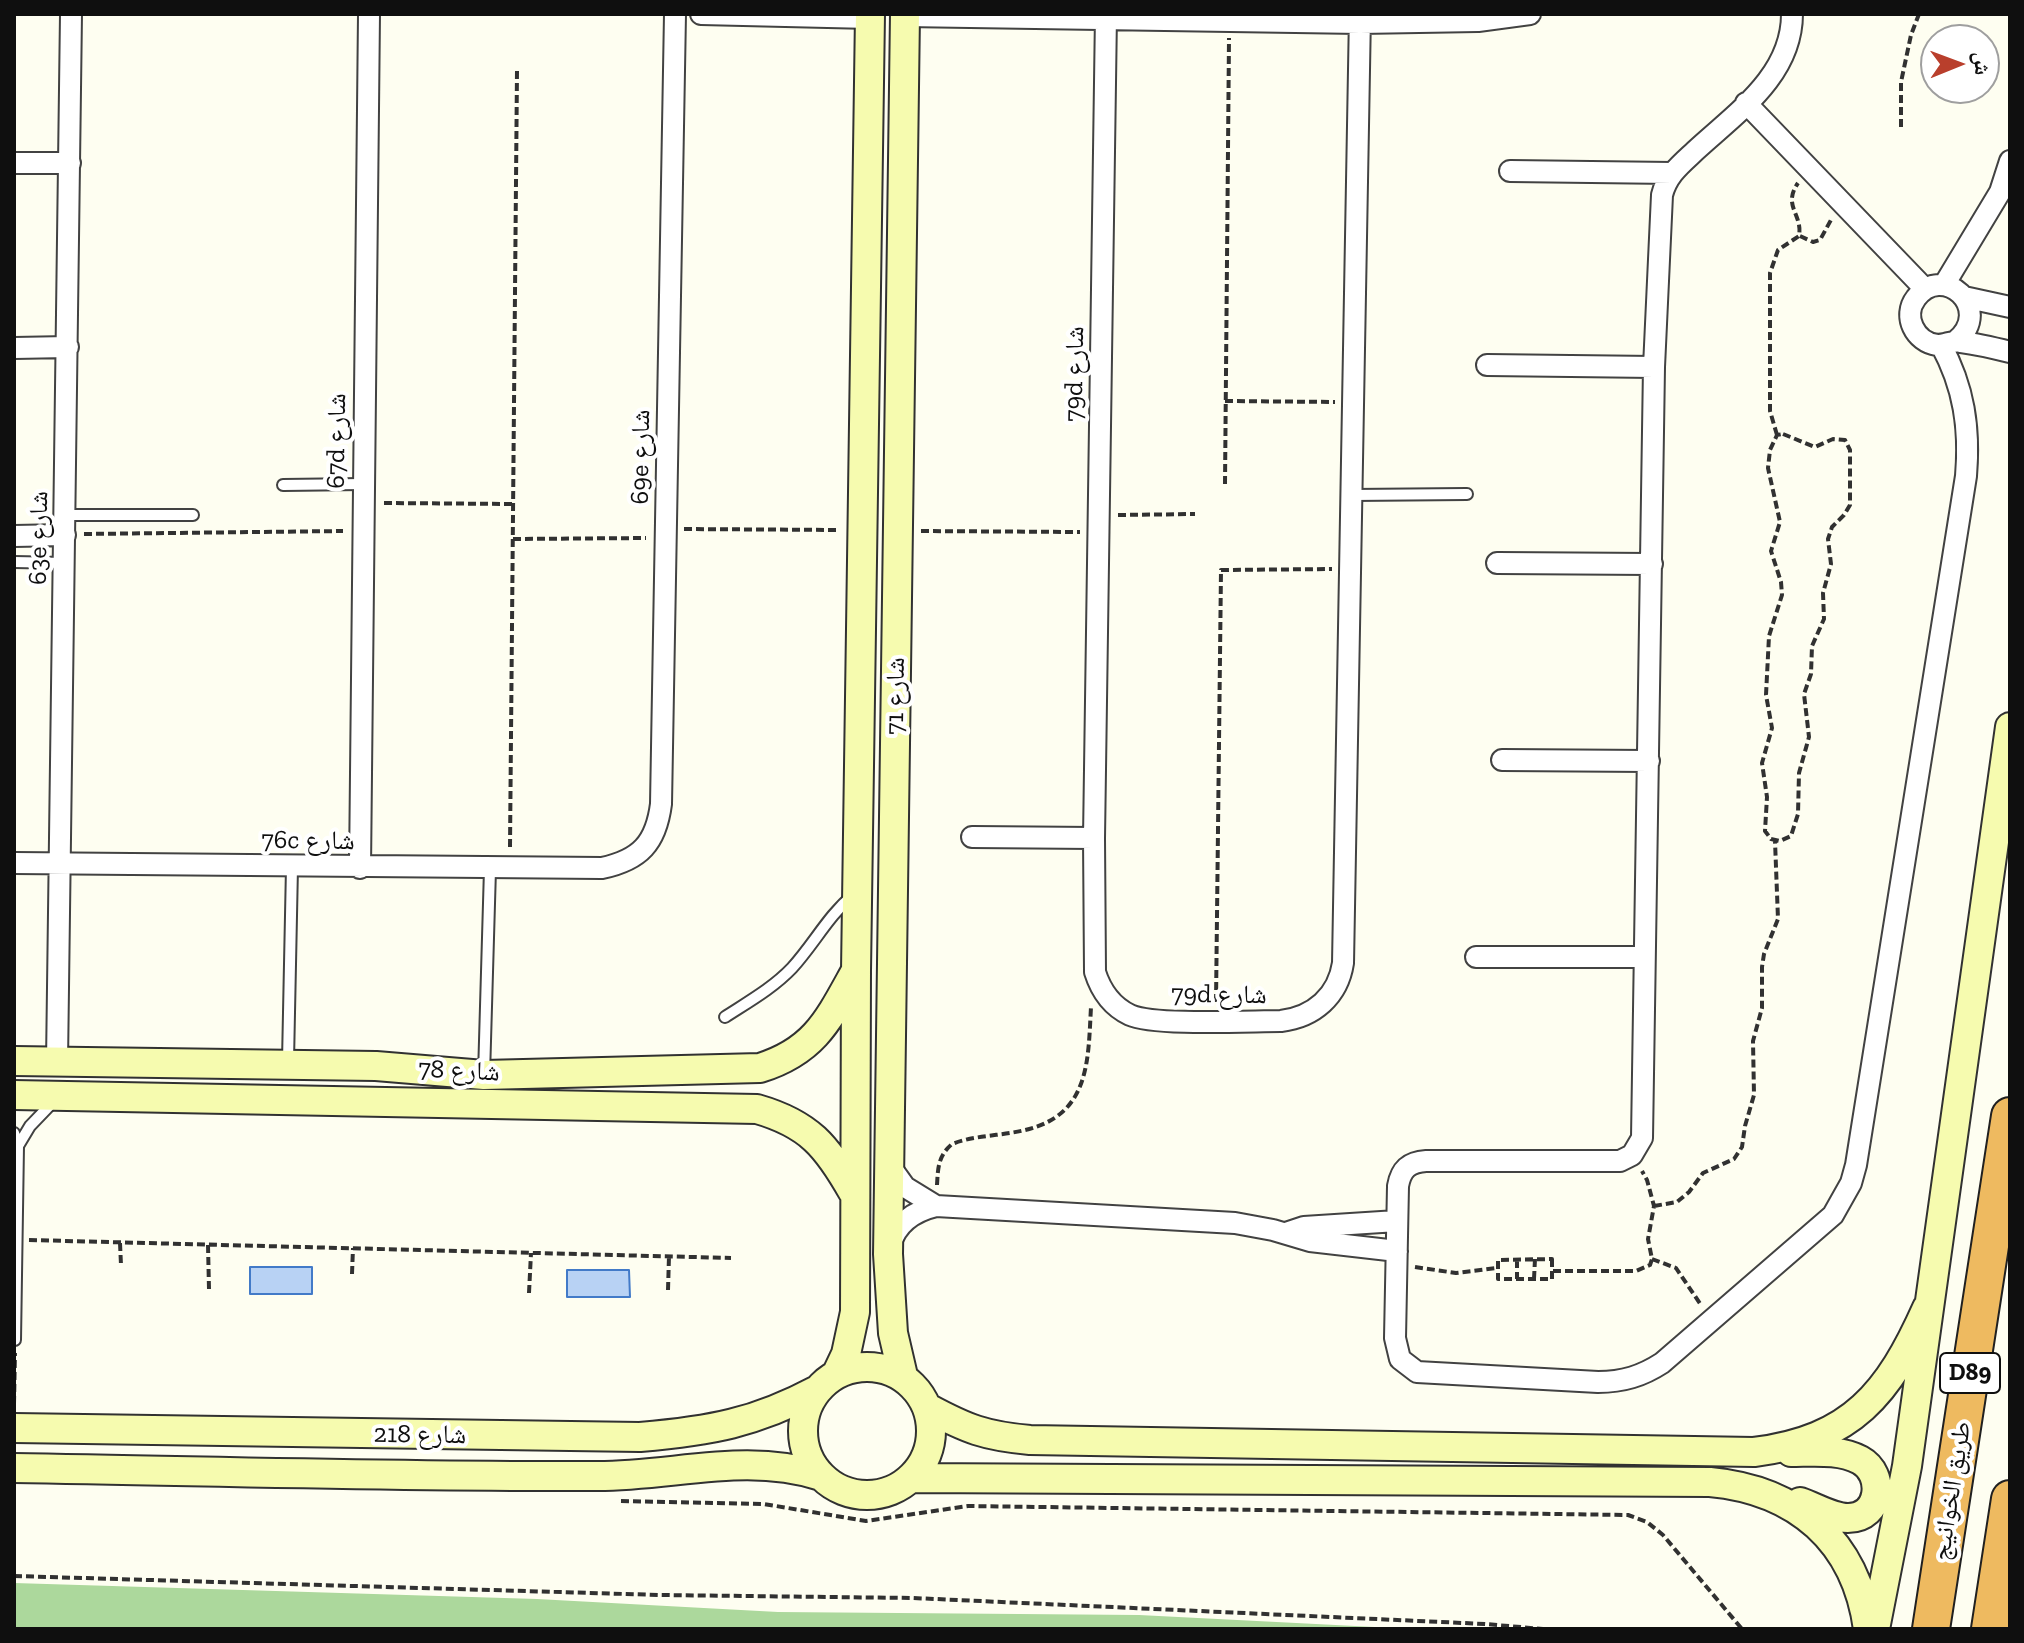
<!DOCTYPE html>
<meta charset="utf-8">
<style>
body{margin:0}
#map{position:relative;width:2024px;height:1643px;overflow:hidden;background:#fefef1;font-family:"Zilla Slab","Noto Naskh Arabic",serif}
canvas{display:block}
.frame{position:absolute;inset:0;border:16px solid #0f0f0f;pointer-events:none}
.north{position:absolute;left:1920px;top:24px;width:80px;height:80px;box-sizing:border-box;background:#fff;border:2px solid #9f9f9f;border-radius:50%;rotate:89deg;font-size:22px;font-weight:700;line-height:32px;text-align:center;color:#0f0f0f}
.north::after{content:'';display:block;margin:auto;width:28px;height:36px;background:#b93f2c;clip-path:polygon(50% 0,100% 100%,50% 72%,0 100%)}
</style>
<div id="map">
<canvas width="2024" height="1643"></canvas>
<div class="frame"></div>
<div class="north">ش</div>
</div>
<script>
const ctx = document.querySelector('canvas').getContext('2d');
ctx.lineJoin = 'round';
function fill(path, color) { ctx.fillStyle = color; ctx.fill(path, 'evenodd'); }
function strokePath(path, color, width, dash) { ctx.strokeStyle = color; ctx.lineWidth = width; ctx.lineCap = dash ? 'butt' : 'round'; ctx.setLineDash(dash || []); ctx.stroke(path); }
function label(font, color, halo, rows, align = 'center') {
  ctx.font = font + ' "Zilla Slab","Noto Naskh Arabic",serif'; ctx.lineWidth = 8; ctx.setLineDash([]); ctx.textBaseline = 'middle'; ctx.strokeStyle = halo; ctx.fillStyle = color; for (const [text, x, y, turn = 0] of rows) {
    ctx.save(); ctx.translate(x, y); ctx.rotate((+turn || 0) * Math.PI / 180); ctx.textAlign = isNaN(turn) ? turn : align; if (halo) ctx.strokeText(text, 0, 0); ctx.fillText(text, 0, 0); ctx.restore();
  }
}
fill(new Path2D(`
 M14 1583 537 1599 778 1612 1139 1615 1414 1629H14Z`), '#acd89c');
const water = new Path2D(`
 M250 1267H312V1294H250Z
 M567 1270H629L630 1297H567Z`);
fill(water, '#b8d2f4');
strokePath(water, '#427ac8', 2);
const lane = new Path2D(`
 M283 485 363 484
 M1352 495 1467 494
 M65 515H193
 M14 562 65 563
 M725 1017C748 1002 773 988 792 968 814 944 828 916 853 895
 M288 1061 292 867
 M484 1075 490 869
 M14 1133 18 1146 15 1340
 M18 1146 30 1126 54 1101`);
const street = new Path2D(`
 M701 14 870 18
 M1106 14 1094 838 1095 972C1101 991 1111 1006 1130 1015 1154 1026 1249 1021 1281 1021 1314 1017 1338 996 1343 963L1360 14
 M1792 14C1792 76 1736 113 1695 151 1680 165 1667 175 1662 195L1654 367 1642 1138 1632 1155 1620 1161H1426C1409 1162 1401 1169 1398 1186L1395 1338 1400 1359 1417 1372 1598 1382C1623 1382 1642 1376 1662 1363L1833 1215 1851 1183 1856 1165 1966 476C1970 428 1964 387 1941 345
 M905 16 1360 23 1478 21 1530 14
 M1746 103 1925 289
 M14 163H70
 M1510 171 1672 173
 M1944 285 2000 192 2010 161
 M1964 297 2010 307
 M1956 341C1995 308 1942 262 1916 298 1902 316 1915 342 1937 345 1946 345 1953 340 1961 342 1977 344 1994 348 2010 352
 M14 348 68 347
 M1487 365 1654 367
 M14 536 65 535
 M1497 563 1652 564
 M1502 760 1649 761
 M972 837 1094 838
 M14 863 602 868C640 860 656 843 661 804L675 14
 M360 868 369 14
 M1476 957H1644
 M57 1062 71 14
 M890 1166 905 1187 936 1206
 M1286 1233 1304 1227 1397 1221
 M890 1246C896 1223 915 1211 936 1206L1235 1223 1273 1230 1310 1241 1397 1251`);
const secondary = new Path2D(`
 M14 1061 376 1066 484 1075 760 1068C814 1051 828 1021 854 974
 M14 1095 757 1109C809 1124 827 1146 853 1192
 M803 1431a64 64 0 1 1 128 0a64 64 0 1 1-128 0Z
 M837 1373 846 1354 855 1312 856 970 870 14
 M903 1376 893 1333 888 1254 905 14
 M928 1408C967 1429 985 1436 1030 1440L1754 1452C1852 1440 1889 1393 1927 1308
 M14 1428 640 1437C710 1431 755 1423 817 1390
 M1791 1452C1813 1452 1840 1449 1860 1460 1886 1474 1881 1518 1848 1518 1832 1518 1815 1507 1800 1502
 M14 1468C209 1471 404 1477 598 1476 675 1476 746 1452 821 1476
 M911 1478 1710 1482C1797 1490 1856 1541 1868 1629
 M1875 1629 1907 1466 2010 727`);
const highway = new Path2D(`
 M1931 1629 2010 1116
 M1990 1629 2010 1499`);
strokePath(lane, '#424242', 14);
strokePath(street, '#424242', 24);
strokePath(secondary, '#313131', 32);
strokePath(highway, '#202020', 40);
strokePath(new Path2D(`
 M1901 127V82L1911 35 1919 14
 M1800 236 1813 242 1820 240 1832 218
 M1225 401 1335 402
 M1783 434 1815 447 1833 439 1845 440 1850 450V505L1844 515 1832 527 1828 539 1831 564 1823 593 1824 619 1812 646 1811 674 1804 694 1809 737 1799 773 1798 814 1791 836 1780 841 1771 839 1765 831 1767 797 1762 763 1772 728 1766 695 1769 636 1782 595 1781 582 1771 551 1780 522 1768 468 1770 450 1777 435Z
 M1777 435 1770 411V273L1778 250 1799 236C1803 214 1782 206 1798 183
 M1225 484 1229 38
 M384 503 513 504
 M1118 515 1195 514
 M684 529 840 530
 M921 531 1080 532
 M84 534 343 531
 M513 539 646 538
 M510 847 517 71
 M1216 1002 1221 570 1332 569
 M937 1185C938 1168 938 1156 952 1144 975 1135 1001 1136 1025 1130 1090 1115 1088 1061 1091 1007
 M1654 1206 1677 1202 1689 1192 1703 1173 1734 1159 1742 1147 1745 1126 1754 1095 1753 1041 1762 1008V967L1764 954 1778 919 1775 841
 M29 1240 731 1258
 M120 1243 121 1265
 M208 1245 209 1289
 M1552 1259V1279H1498V1260Z
 M1652 1259 1676 1268 1701 1305
 M1517 1260V1279
 M1415 1267 1456 1273 1497 1268
 M1553 1271H1636L1650 1265 1652 1259 1648 1239 1654 1206 1647 1180 1642 1171
 M352 1274 353 1248
 M1534 1279 1535 1259
 M668 1290 669 1256
 M529 1293 531 1253
 M14 1404 15 1353
 M621 1501 764 1504 866 1521 968 1506 1628 1515 1647 1522 1663 1535 1742 1629
 M14 1576 660 1595 913 1598 1485 1624 1543 1629`), '#313131', 4, [8, 4]);
strokePath(lane, '#fff', 10);
strokePath(street, '#fff', 20);
strokePath(secondary, '#f6fbaf', 28);
strokePath(highway, '#eeba60', 36);
for (const [x, y, w] of [
 [1970,1373,60]
]) { const box = new Path2D(); box.roundRect(x - w / 2, y - 20, w, 40, 6); ctx.fillStyle = '#fff'; ctx.fill(box); strokePath(box, '#0f0f0f', 2); }
label('bold 24px', '#0f0f0f', null, [
 ["D89",1970,1373]
]);
label('26px', '#0f0f0f', '#fff', [
 ["79d شارع",1075,374,-89],
 ["67d شارع",337,441,-89],
 ["69e شارع",641,457,-89],
 ["63e شارع",39,538,-89],
 ["شارع 71",896,696,-89],
 ["76c شارع",308,841,1],
 ["79d شارع",1219,995,1],
 ["شارع 78",459,1071,3],
 ["شارع 218",420,1435,1],
 ["طريق الخوانيج",1952,1491,-81]
]);
</script>
